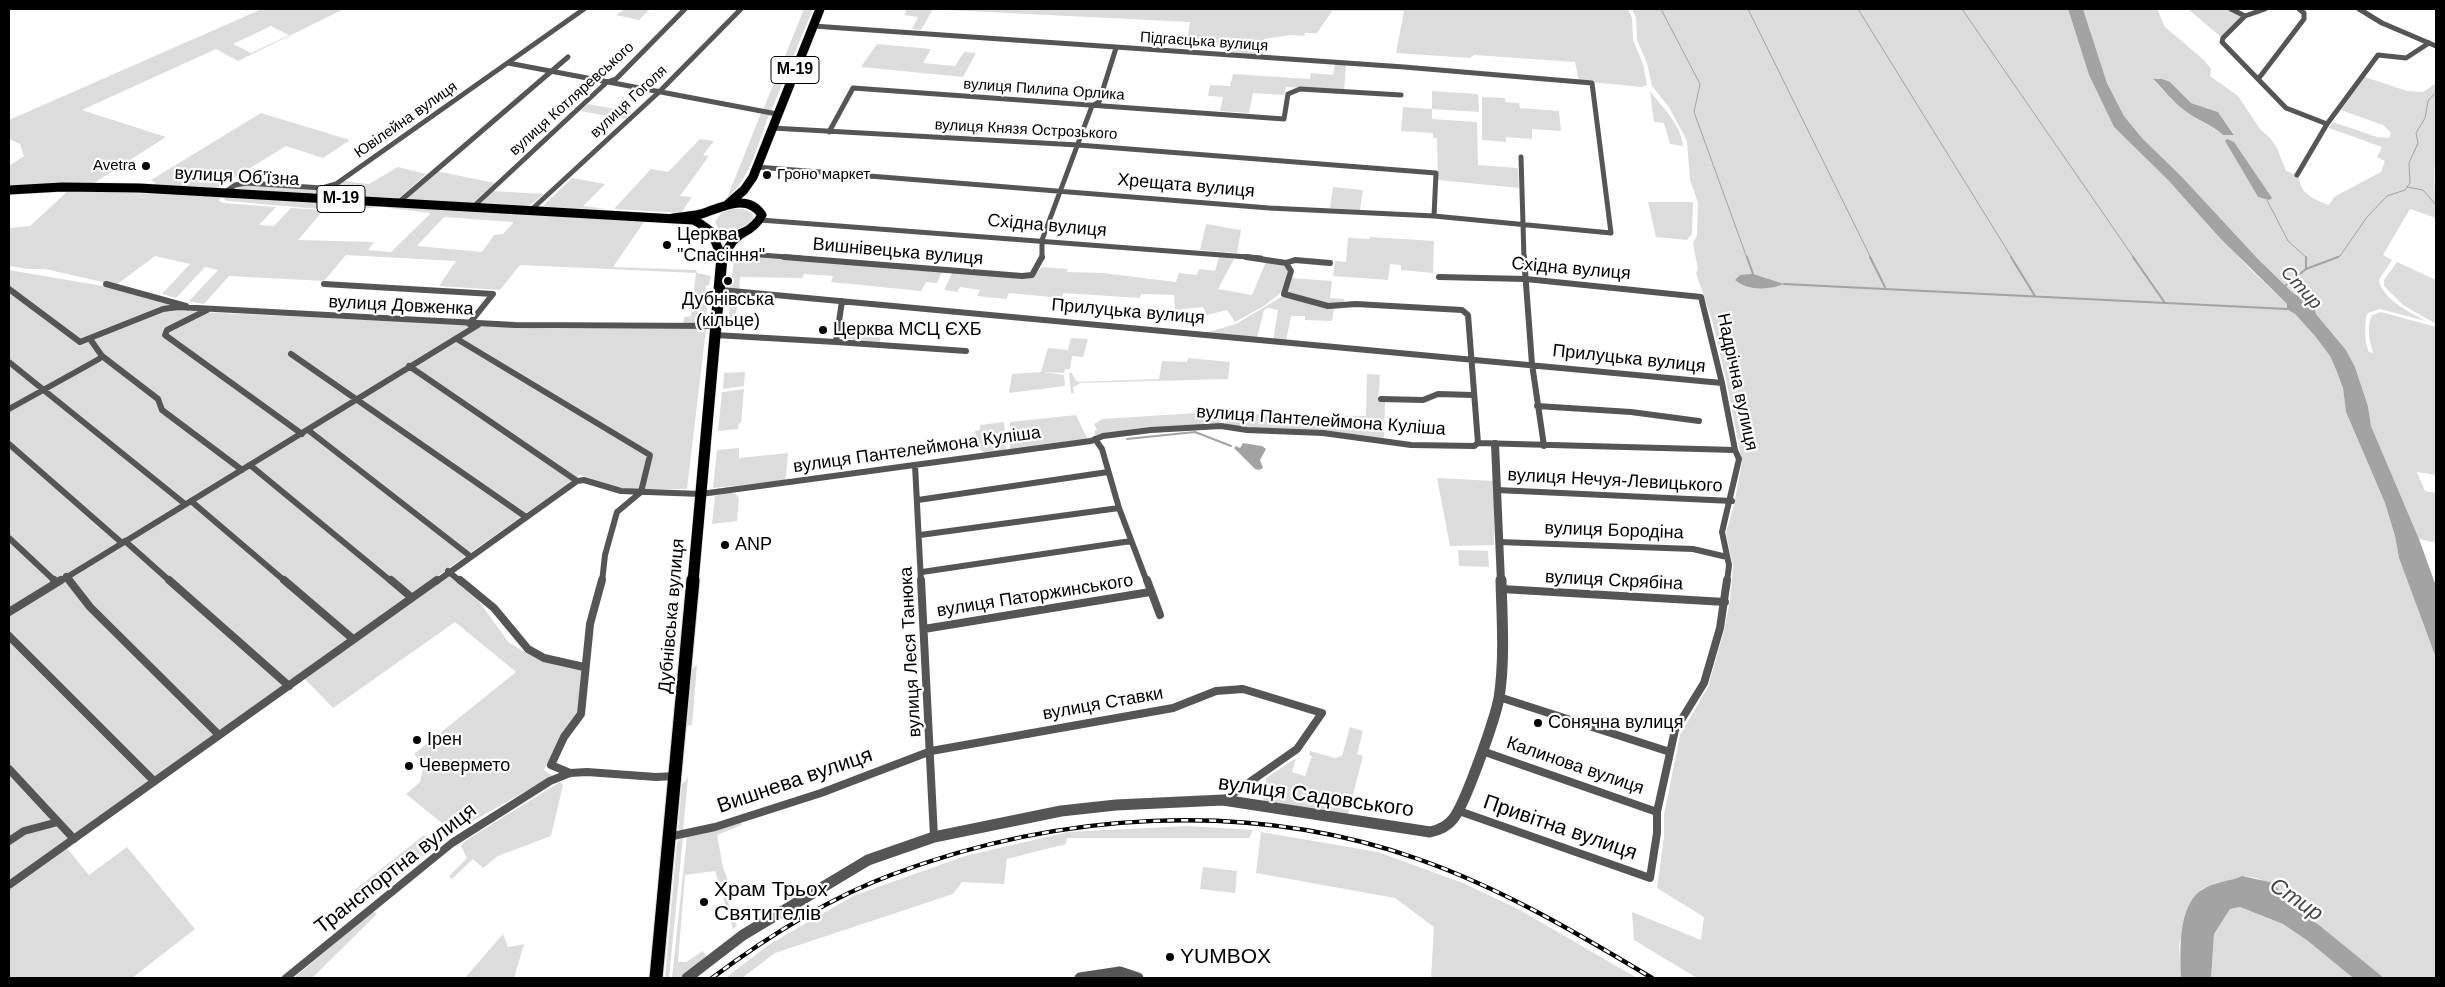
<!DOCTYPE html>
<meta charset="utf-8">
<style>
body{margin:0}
#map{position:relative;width:2445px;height:987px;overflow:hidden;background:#fff;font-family:Arial,sans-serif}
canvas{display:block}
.frame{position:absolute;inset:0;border:10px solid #000;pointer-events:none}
</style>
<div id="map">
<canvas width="2445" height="987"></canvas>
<div class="frame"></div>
</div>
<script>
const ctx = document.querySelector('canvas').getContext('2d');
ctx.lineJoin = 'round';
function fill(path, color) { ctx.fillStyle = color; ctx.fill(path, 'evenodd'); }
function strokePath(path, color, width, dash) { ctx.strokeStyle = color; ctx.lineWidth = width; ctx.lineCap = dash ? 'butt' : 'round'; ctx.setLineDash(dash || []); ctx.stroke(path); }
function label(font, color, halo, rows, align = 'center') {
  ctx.font = font + ' Arial,sans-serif'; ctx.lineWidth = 4.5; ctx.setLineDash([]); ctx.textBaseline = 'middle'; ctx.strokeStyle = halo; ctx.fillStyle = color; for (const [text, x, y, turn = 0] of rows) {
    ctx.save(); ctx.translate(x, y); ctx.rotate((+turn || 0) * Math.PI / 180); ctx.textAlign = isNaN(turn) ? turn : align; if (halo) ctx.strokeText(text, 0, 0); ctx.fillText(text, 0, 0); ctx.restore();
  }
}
fill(new Path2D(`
 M262 9H344L238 61 216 49 82 110 166 137 94 183 9 186V166L24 156 20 144 9 139V120ZM271 26 289 35 251 53 233 44Z
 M625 9H650L639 20 616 15Z
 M804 9H813L771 111 763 110Z
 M907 9H933L921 30 912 29 918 17 904 15Z
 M948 9H1628L1632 18 1633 40 1643 64 1647 85 1642 87 1579 81 1575 62 1474 55 1470 58 1396 53 1404 11H1332L1317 33H1305L1304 36 1290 35 1264 39 1263 56 1231 54 1234 45 1187 41 1190 22 947 10Z
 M1632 9H2068L2089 75 2114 127 2169 181 2250 269 2287 304 2288 309 2295 314 2315 336 2330 356 2337 372 2343 388 2346 412 2385 503 2395 536 2399 558 2436 658V978H2384L2319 925 2288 906 2281 891 2257 878 2242 876 2230 881 2215 883 2202 889 2191 902 2179 945 2181 978H1697L1634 940 1632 912 1701 940 1704 917 1657 888 1664 837V815L1680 735 1708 687 1724 631 1730 601 1733 566 1726 533 1734 505 1742 462 1727 384 1712 320 1696 273 1698 269 1693 243 1697 235 1698 203 1690 180 1687 141 1669 107 1652 86 1647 63 1637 40 1636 18Z
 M2083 9H2157L2165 27 2204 60 2211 69 2210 76 2238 96 2260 129 2270 138 2277 148 2286 171 2299 176C2299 194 2314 199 2329 205L2334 197 2381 172 2385 161 2377 157 2382 147 2329 128 2333 122 2377 137 2389 138 2391 133 2383 125 2341 110 2365 77 2407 91 2423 92 2436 83V159C2432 169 2436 204 2436 218L2410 209 2383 255 2392 260 2380 278 2379 282C2386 302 2410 312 2426 321L2380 309 2368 313 2366 317C2365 330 2364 341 2369 352L2373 353C2370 342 2366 327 2372 315L2381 312 2436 327V475L2417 472 2425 491 2436 493V543L2419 539 2371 426 2368 406 2355 367 2346 350 2316 314 2314 306 2293 293 2258 259 2182 177 2142 138 2124 116 2107 83ZM2153 80 2170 82 2191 103 2218 112 2234 134 2223 135C2214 127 2196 119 2184 110 2173 102 2163 90 2153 80ZM2225 141 2269 200 2258 197Z
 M2188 9H2229L2241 17 2221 37Z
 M877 44 931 49 923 63 955 66 964 52 976 53 963 77 861 67Z
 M1335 64 1346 65 1344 91 1286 87 1284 95 1253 93 1249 113 1220 111 1223 97 1208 96 1210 85 1230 86 1233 74 1310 79 1311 73 1333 75Z
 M1432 91 1478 94 1479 112 1432 109V119L1477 122 1478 165 1518 168 1519 188 1438 180 1437 138H1433V133L1401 131 1403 107 1432 109Z
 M1650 91C1662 107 1681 124 1683 146L1670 144 1664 123 1654 122Z
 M1482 97 1505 98V102L1519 103 1520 108 1559 111 1561 131 1532 129V139L1506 137V142L1482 140Z
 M588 104 632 112 625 119 580 111Z
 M261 113 350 140 323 158 286 146 216 189 159 186 151 180Z
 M761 113 769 115C758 143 751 178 727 198Z
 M700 139 714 141 703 155 709 156 680 196 692 197 681 213 614 209 651 169 668 172Z
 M398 167 426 174 398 199 231 190 240 184 321 190 343 181 369 184Z
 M436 171 495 183 472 204 406 200 412 192Z
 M572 178 605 184 583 206 607 209 541 208Z
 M1333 187 1363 190 1360 210 1330 208Z
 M69 190 220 197 219 201 223 203 276 207 259 225 274 226 291 208 324 210 298 240 374 242 368 250 391 252 431 213 388 208 387 206 646 219 613 267 696 270 697 273 711 276 709 285 706 286 705 293H709L705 324 683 325 684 317 691 316 696 273 520 265 500 290 439 286 456 261 346 255 324 281 229 276 204 304 189 301 218 270 205 267 176 298 162 294 190 264 155 256 116 285 45 269H28L9 266V228L30 226ZM444 217 513 222V223L503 234 494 235 482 252 417 246Z
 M493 191 544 194 529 206 480 204Z
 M225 197 381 204 379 207C333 214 273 204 227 201L224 199Z
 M1648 202H1693L1692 234 1687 240 1656 237Z
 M732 209H744L752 213 754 218 751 223 733 231 718 228 715 222 721 213Z
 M1206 224 1241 230 1237 253 1200 250Z
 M1370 237 1434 241 1433 273 1401 270V265L1390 264 1388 280 1333 276 1335 261 1346 262 1348 238 1370 239Z
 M735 254 942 272 937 283 926 282 921 291 831 282 833 276 804 274 802 278 740 277 739 291 730 289Z
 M1219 257 1234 259 1218 289 1252 295 1266 262 1285 266 1288 268 1283 291 1264 306 1235 322 1227 310 1207 315 1203 307 1175 310 1174 295 1141 294 1140 298 1063 293 1062 298 1009 293 1006 299 977 296 980 290 960 287 957 292 944 290 952 273H1036L1042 267 1068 269 1067 272 1102 273 1176 282 1179 273 1197 275 1199 269 1215 271Z
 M2397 262 2436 280V324L2403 305 2384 286V280Z
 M9 270 114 288 201 312 554 329H706L687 489H625L580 475 9 880Z
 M1292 278 1332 281 1330 298 1344 299V302L1328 305 1289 294 1288 291Z
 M731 293H734V298H738L735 324H730L727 332Z
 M1283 296 1344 308 1334 309 1332 321 1305 320V316H1291L1286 341 1273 340 1278 310 1268 308 1264 310 1257 338 1205 333 1236 324Z
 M842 326 883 328 879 345 852 342 853 339 840 338Z
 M1071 338 1088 339 1083 357 1072 356 1070 369H1065L1064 373 1042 372 1064 375 1065 386 1009 393 1012 374 1041 372 1048 348 1068 350Z
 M1188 358 1230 362 1228 379 1080 383 1073 388 1074 393H1071L1069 374 1071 372 1077 382 1159 379 1162 361 1187 362Z
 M745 372 744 386 723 389 724 373Z
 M1367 374 1380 375 1378 401H1385L1384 439 1225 426 1227 414 1366 416Z
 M744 389 741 423H739L738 429 718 431 722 392Z
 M1197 413 1223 414 1222 421 1216 425 1096 436 1094 431 1097 430 1094 424 1102 419Z
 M1076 415 1087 438 1086 440 1010 450V422Z
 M1004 422 1006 451C982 454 979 456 975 431L980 430V425Z
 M739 448V458L788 453 786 478 784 481 713 488 717 450Z
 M1437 478 1494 481V545L1450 546Z
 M730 492 737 495 739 499 737 521 712 524 715 496Z
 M1458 550 1488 551 1489 567 1459 566Z
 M448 575 478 600 509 643 540 660 581 670 578 713 562 735 544 770 553 776 453 832 406 794 420 782 424 765 414 754 516 672 455 622 333 708 304 678Z
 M697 665 692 725 687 726 692 669Z
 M1350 727 1363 731 1357 754 1363 756 1348 814 1263 803 1266 778 1296 758 1292 772 1305 776 1312 756 1309 755 1310 751 1335 758 1342 756Z
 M688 778 683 831 678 829 682 784Z
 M560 782 563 785 551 836 498 856 483 868 473 859 452 879 449 876 467 858 461 846 465 841Z
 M741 823 742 825 717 835 723 867 729 883 722 886 737 926 733 929 715 871 685 875 678 962H686L703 951 706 956 681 978H672L687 836Z
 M1187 826 1253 830 1249 838H1067L1066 844 1007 859 1004 884 962 882 953 894 775 953 742 978H725L770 944 853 896 965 856 1068 832Z
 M1261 832 1378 852 1463 883 1520 910 1637 978H1431L1434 927 1395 898 1256 873Z
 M424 835 436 846 366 902 355 890Z
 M683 837 669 978H665L677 842Z
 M127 847 195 929 132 978H9V890L67 848 89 875Z
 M1203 867 1237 871 1235 893 1200 889Z
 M2240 907 2283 924 2308 941 2353 978H2211L2214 934 2230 909Z
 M373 911 377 914 312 978H294Z
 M503 934 508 947 524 944 514 978H465Z`), '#dcdcdc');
fill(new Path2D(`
 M2068 9H2083L2107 83 2124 116 2142 138 2182 177 2258 259 2293 293 2314 306 2316 314 2346 350 2355 367 2368 406 2371 426 2419 539 2436 586V658L2399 558 2395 536 2385 503 2346 412 2343 388 2337 372 2330 356 2315 336 2295 314 2287 309V304L2220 238 2169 181 2114 127 2089 75Z
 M2153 79H2162L2170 82 2191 103 2218 112 2234 135H2223C2214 126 2195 119 2184 110 2172 101 2163 89 2153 79Z
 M2227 139 2234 142 2272 198 2269 200 2258 197 2225 141Z
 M1753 274 1784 284C1770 290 1747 291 1735 280L1740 275Z
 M1243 443 1262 446 1266 449 1260 460 1263 468 1259 470 1255 469 1234 448 1236 446 1240 448Z
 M2242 876 2274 883 2288 905 2319 925 2384 978H2353L2308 941 2283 924 2240 907 2230 909 2214 934 2211 978H2181C2180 953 2177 902 2205 888 2217 881 2229 882 2242 876Z`), '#a3a3a3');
strokePath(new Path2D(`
 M1661 9 1700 84 1694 112 1747 258
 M1748 9 1871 258
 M1858 9 2012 258
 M1962 9 2134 258
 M2407 187 2423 190 2436 205
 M2267 200 2288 241 2307 258
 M2334 258 2340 256 2367 217 2387 196 2405 190 2410 183 2409 163 2418 143 2416 133 2425 118 2428 101 2436 92`), '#a3a3a3', 1);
strokePath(new Path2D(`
 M1747 257 1753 274
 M1870 257 1885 287
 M2011 257 2035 296
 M2133 257 2165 303
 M2306 257V269
 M1784 284 2287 309
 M2285 286 2306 269 2338 257
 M1127 439 1195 432 1231 446`), '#a3a3a3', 2);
const primaryFar2 = new Path2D(`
 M712 233 722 258
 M722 257 733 241 742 233`);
const primaryFar1 = new Path2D(`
 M693 582 722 257`);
const primary = new Path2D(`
 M656 978 693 580`);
const trunk = new Path2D(`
 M9 190 62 187 139 188 693 220C702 223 708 231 717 235 734 241 754 230 762 215 747 192 721 208 701 214 692 216 682 217 673 218
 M728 204 744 190 753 177 820 9`);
strokePath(primaryFar2, '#dbdbdb', 10);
strokePath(primaryFar1, '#dbdbdb', 12);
strokePath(primary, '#dbdbdb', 15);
strokePath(trunk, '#dbdbdb', 10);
strokePath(new Path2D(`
 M2231 9 2245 16
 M2265 9 2245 16 2223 38 2222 42 2286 108 2327 124
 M2359 9 2382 23 2436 46
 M508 63 777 114
 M2259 78 2304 19V13L2299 9
 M772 128 1078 145 1436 173 1434 216
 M829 132 853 88 1284 119 1288 94 1300 89 1401 95
 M1521 157 1524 258
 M757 167 1269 208 1434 216 1611 233 1592 83 1404 67 813 26
 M2297 175 2327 124 2378 55 2406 58 2429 43
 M224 193 235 185 246 183 322 188 336 184 584 9
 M399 202 568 57
 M474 206 607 82 616 79 685 9
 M531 210 659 92 741 9
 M760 220 1261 258
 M724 255 735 253 800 258
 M1042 258V240L1092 106 1099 102 1116 48`), '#555', 5);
strokePath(new Path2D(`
 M784 257 1022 276 1032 275 1042 257
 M1246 257 1286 263 1295 260 1330 263
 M1524 257 1532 364 1544 446
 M1286 263 1291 271 1284 294 1328 306 1356 304 1462 310 1468 315 1478 443
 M1439 277 1526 279 1701 297 1722 383 1735 450 1739 459 1722 532 1729 565 1727 582
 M106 284 186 306
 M324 284 493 294 469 324
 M9 289 80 342 163 309 178 307 515 325 716 326
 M721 290 1722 383
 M207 310 167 330 165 335 302 434
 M715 335 836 342 842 301
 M457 339 650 455 641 492 617 512 605 555 602 582
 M836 342 966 351
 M291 354 526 517
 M102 356 158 399 162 410 242 470
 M9 362 185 504
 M409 366 577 481
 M1381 399 1423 400 1438 394 1473 395
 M1537 406 1631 412 1699 421
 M9 409 99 359 102 356 90 339
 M308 430 470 556
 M1095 439 1102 449 1119 508 1147 582
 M9 444 122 543
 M250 465 392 582
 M915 465 921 582
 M1497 490 1732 501
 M918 500 1108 472
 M191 501 286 582
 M920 535 1119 508
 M9 538 56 582
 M125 541 171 582
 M1499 542 1693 549 1727 557
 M448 571 461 582
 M922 572 1131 541
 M66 576 70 582
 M59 582 478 325
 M436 582 577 481 584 480 621 491 701 494 1091 441 1103 436 1151 430 1221 426 1247 430 1323 433 1411 445 1474 446 1478 443 1735 450`), '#555', 6);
strokePath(new Path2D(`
 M54 580 56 582
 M69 580 90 607 219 735
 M169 580 289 686
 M284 580 353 639
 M391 580 411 597
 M460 580 494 608 528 649 544 658 584 667
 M921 580 934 837
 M1147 580 1160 615
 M1501 589 1725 602
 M9 612 61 580
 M924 629 1150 592
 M9 636 154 781
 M1499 697 1670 752
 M1482 751 1657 812
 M9 769 74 839
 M570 773 551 765 564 737 581 714 590 624 602 580
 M1459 811 1650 878 1657 833V812L1675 730 1704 683 1720 628 1727 580
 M668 837 715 827 821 793 931 751 1173 708 1216 691 1243 689 1322 713 1297 749 1224 800
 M9 841 24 831 58 822
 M9 885 437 580
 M286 978 452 843 550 781 570 773 587 772 656 777 675 776`), '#555', 8);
strokePath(new Path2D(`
 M1495 444 1501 582`), '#555', 8);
strokePath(new Path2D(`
 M687 978 743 935 868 860 934 837 1061 811 1116 805 1223 800 1430 832C1439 830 1447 827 1453 819 1465 805 1495 719 1499 698 1505 660 1502 619 1501 580
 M1080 978 1120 972 1138 978`), '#555', 11);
strokePath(primaryFar2, '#000', 9);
strokePath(primaryFar1, '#000', 11);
strokePath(primary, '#000', 13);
strokePath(trunk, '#000', 9);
const rail = new Path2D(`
 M712 978C767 937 827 899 891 875 1058 812 1249 799 1418 859 1501 888 1577 933 1652 978`);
strokePath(rail, '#000', 4.5);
strokePath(rail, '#fff', 2.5, [7]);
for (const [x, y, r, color] of [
 [146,166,5,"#000"],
 [767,175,5,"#000"],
 [667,245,5,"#000"],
 [728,281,5,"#000"],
 [823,330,5,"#000"],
 [725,545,5,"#000"],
 [1538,723,5,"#000"],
 [417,740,5,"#000"],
 [409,766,5,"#000"],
 [704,902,5,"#000"],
 [1170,957,5,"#000"]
]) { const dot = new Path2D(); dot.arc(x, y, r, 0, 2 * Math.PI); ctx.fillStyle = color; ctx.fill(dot); strokePath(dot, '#fff', 2); }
label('15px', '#000', '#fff', [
 ["Підгаєцька вулиця",1204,42,4],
 ["вулиця Пилипа Орлика",1044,90,4],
 ["вулиця Котляревського",572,99,-42],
 ["вулиця Гоголя",629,102,-43],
 ["Ювілейна вулиця",406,120,-35],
 ["вулиця Князя Острозького",1026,130,3]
]);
label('15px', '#000', '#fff', [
 ["Avetra",136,166],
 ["Гроно маркет",777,175,"left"]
], 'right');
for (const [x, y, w] of [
 [795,70,48],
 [341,199,48]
]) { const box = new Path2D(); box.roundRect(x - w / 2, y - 13.5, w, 27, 4); ctx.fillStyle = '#fff'; ctx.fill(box); strokePath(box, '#000', 1); }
label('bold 16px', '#000', null, [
 ["М-19",795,70],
 ["М-19",341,199]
]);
label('18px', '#000', '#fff', [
 ["вулиця Об’їзна",237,177,3],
 ["Хрещата вулиця",1186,186,5],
 ["Східна вулиця",1047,226,5],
 ["Вишнівецька вулиця",898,252,5],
 ["Східна вулиця",1571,269,5],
 ["вулиця Довженка",401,306,3],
 ["Прилуцька вулиця",1128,312,5],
 ["Прилуцька вулиця",1629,359,6],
 ["Надрічна вулиця",1737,382,78],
 ["вулиця Пантелеймона Куліша",1321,421,4],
 ["вулиця Пантелеймона Куліша",917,450,-8],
 ["вулиця Нечуя-Левицького",1615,481,3],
 ["вулиця Бородіна",1614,531,2],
 ["вулиця Скрябіна",1614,581,3],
 ["вулиця Паторжинського",1035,596,-9],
 ["Дубнівська вулиця",672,616,-85],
 ["вулиця Леся Танюка",911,652,-93],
 ["вулиця Ставки",1103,704,-10],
 ["Калинова вулиця",1575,766,19]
]);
label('18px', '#000', '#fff', [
 ["Церква",677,235],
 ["\"Спасіння\"",677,256],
 ["Дубнівська",728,300,"center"],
 ["(кільце)",728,321,"center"],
 ["Церква МСЦ ЄХБ",833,330],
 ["ANP",735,545],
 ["Сонячна вулиця",1548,723],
 ["Ірен",427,740],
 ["Чевермето",419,766]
], 'left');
label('italic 19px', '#444', '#fff', [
 ["Стир",2301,288,48]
]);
label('21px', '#000', '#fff', [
 ["Вишнева вулиця",795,781,-19],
 ["вулиця Садовського",1316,797,8],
 ["Привітна вулиця",1560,828,19],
 ["Транспортна вулиця",396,869,-38]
]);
label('21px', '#000', '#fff', [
 ["Храм Трьох",714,890],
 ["Святителів",714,914],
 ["YUMBOX",1180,957]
], 'left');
label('italic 22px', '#444', '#fff', [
 ["Стир",2296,900,34]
]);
</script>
